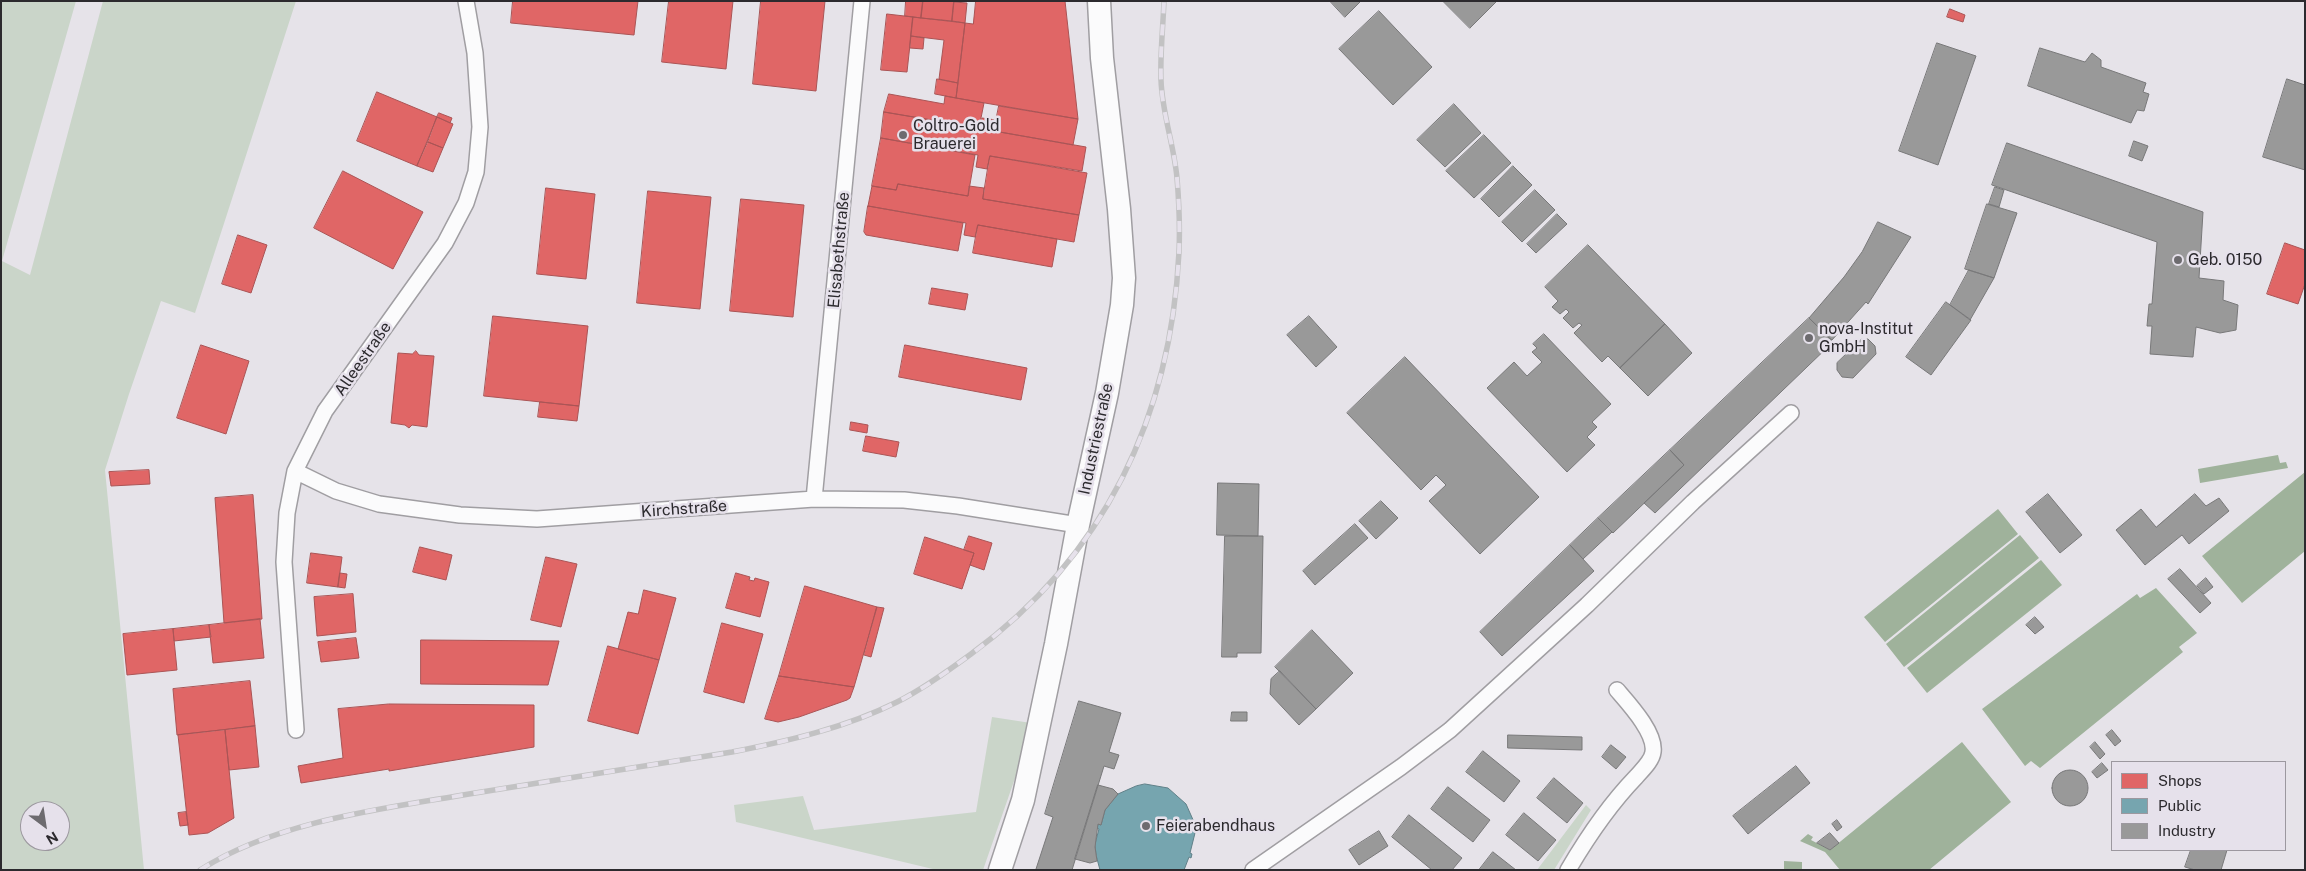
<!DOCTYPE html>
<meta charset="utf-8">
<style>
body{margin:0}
#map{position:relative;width:2306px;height:871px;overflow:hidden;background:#e6e3e9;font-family:"Public Sans",sans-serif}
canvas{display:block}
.frame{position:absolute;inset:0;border:2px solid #2c2a2e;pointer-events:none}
.legend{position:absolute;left:2111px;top:761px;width:175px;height:90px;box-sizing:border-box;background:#e6e1eb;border:1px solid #9c989f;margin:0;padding:6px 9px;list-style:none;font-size:15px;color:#2c2a2e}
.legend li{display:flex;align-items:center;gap:10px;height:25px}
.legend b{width:25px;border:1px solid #9c989f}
.north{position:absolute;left:20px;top:801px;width:50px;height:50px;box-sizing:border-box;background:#e6e1eb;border:1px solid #9c989f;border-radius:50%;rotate:149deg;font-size:14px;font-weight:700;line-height:20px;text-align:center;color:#2c2a2e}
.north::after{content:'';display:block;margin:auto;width:18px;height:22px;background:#6d6b6f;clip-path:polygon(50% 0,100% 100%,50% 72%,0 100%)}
</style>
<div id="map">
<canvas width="2306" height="871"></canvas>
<div class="frame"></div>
<ul class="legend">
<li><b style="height:14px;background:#e06666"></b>Shops</li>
<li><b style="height:14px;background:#76a5af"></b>Public</li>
<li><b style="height:14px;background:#999"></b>Industry</li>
</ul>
<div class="north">N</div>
</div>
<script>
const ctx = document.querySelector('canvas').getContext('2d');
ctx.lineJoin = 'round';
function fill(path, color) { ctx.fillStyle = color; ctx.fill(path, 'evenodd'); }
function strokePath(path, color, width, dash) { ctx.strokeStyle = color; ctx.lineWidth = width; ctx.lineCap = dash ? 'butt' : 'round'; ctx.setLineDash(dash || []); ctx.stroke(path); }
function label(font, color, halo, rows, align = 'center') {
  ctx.font = font + ' "Public Sans",sans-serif'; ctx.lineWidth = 5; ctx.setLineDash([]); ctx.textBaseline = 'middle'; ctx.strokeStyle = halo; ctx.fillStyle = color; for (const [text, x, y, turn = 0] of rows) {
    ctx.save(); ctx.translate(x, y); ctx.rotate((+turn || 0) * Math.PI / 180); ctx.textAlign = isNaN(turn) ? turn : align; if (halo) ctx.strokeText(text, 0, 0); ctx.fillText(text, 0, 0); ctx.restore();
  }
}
fill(new Path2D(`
 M1 1H76L2 261 30 275 103 1H296L195 313 161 301 129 394 105 470 144 870H1ZM30 811H60V841H30Z
 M992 717 1031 723 1021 761 983 870H937L736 822 734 805 803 796 814 830 976 812Z
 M1586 805 1591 810 1554 870H1537Z`), '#cad5c9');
fill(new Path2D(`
 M2278 455 2280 463 2286 462 2288 468 2200 483 2198 469Z
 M2305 472V551L2242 603 2202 556Z
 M1998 509 2018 534 1885 642 1864 617Z
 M2020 535 2039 558 1904 667 1886 644Z
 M2041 560 2062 585 1927 693 1907 668Z
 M2156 588 2197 633 2179 647 2183 652 2040 768 2031 761 2025 766 1982 709 2137 594 2140 598Z
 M1962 742 2011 802 1929 870H1840L1825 852 1800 841 1808 834 1813 837 1811 840 1830 850Z
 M1784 861 1802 862V870H1784Z`), '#9fb29b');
const shops = new Path2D(`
 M513 1H638L634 35 511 23Z
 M669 1H733L726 69 662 62Z
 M761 1H825L816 91 753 84Z
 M906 1H923L921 18 905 16Z
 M923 1H954L952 21 921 18Z
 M976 1H1065L1078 119 956 98 965 23 973 24Z
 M954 2 967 3 965 23 952 21Z
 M1950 9 1965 15 1963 22 1947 17Z
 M887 14 913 17 907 72 881 70Z
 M913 17 965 23 958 83 939 79 944 40 911 36Z
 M911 36 924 38 923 49 910 48Z
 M937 79 958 83 956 98 935 94Z
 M377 92 437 117 417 166 357 141Z
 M889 94 944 104 945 96 984 103 979 128 884 112Z
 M999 106 1078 119 1073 145 994 131Z
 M884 112 979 128 982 118 996 120 994 131 1086 147 1082 171 990 156 987 169 976 167 978 155 881 138Z
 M439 113 452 118 450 123 437 117Z
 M437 117 453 124 443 148 428 142Z
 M881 138 975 155 968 196 898 184 896 190 872 186Z
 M428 142 443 148 433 172 417 166Z
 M990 156 1087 173 1079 215 983 199Z
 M343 171 423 212 393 269 314 228Z
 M898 184 968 196 969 186 984 188 983 199 1079 215 1074 242 978 225 975 237 964 235 966 223 868 206 872 186 896 190Z
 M546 188 595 194 586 279 537 274Z
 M648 191 711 197 700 309 637 303Z
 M741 199 804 205 793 317 730 311Z
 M868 206 963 223 958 251 866 235 864 232Z
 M978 225 1057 239 1052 267 973 253Z
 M238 235 267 245 251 293 222 284Z
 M2285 243 2305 250V284L2298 304 2267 294Z
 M932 288 968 294 965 310 929 304Z
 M493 316 588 326 579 406 484 396Z
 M201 345 249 361 226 434 177 418Z
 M905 345 1027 368 1021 400 899 377Z
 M416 351 419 355 434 356 427 427 412 425 409 428 405 425 391 423 398 353 412 354Z
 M540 402 579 406 577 421 538 417Z
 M851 422 868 425 867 433 850 430Z
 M866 436 899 442 896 457 863 451Z
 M149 470 150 484 111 486 109 472Z
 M253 495 262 619 224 623 215 498Z
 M969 536 992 543 984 570 970 565 974 553 964 550Z
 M925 537 974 553 962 589 914 574Z
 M420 547 452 555 446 580 413 572Z
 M311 553 342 557 338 587 307 583Z
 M546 557 577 564 561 627 531 620Z
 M340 573 347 574 345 588 338 587Z
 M736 573 750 577 749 580 754 581 755 578 769 582 760 617 726 608Z
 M805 586 877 607 854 687 779 676Z
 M644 590 676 598 659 660 618 649 628 612 638 614Z
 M353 594 356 632 317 636 314 597Z
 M877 607 884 608 871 657 864 655Z
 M260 619 264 658 213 663 209 625Z
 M722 623 763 634 744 703 704 692Z
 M209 625 211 637 174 641 173 629Z
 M173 629 177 670 127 675 123 634Z
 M356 638 359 658 321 662 318 642Z
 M421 640 559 641 548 685 421 684Z
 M608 646 659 660 638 734 588 721Z
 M779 676 854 687 850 698 847 700 799 717 778 722 765 719Z
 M250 681 255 726 177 735 173 689Z
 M389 704 534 705V747L389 771V769L301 783 298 766 343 758 338 709Z
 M255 726 259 767 229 770 225 730Z
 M225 730 234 818 208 833 189 835 178 735Z
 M186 812 188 825 180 826 178 813Z`);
fill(shops, '#e06666');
strokePath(shops, '#aa5455', 1);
const public = new Path2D(`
 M1145 784 1168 788 1186 804 1194 822 1195 833 1190 853 1192 854 1191 858 1189 857 1184 870H1100L1096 855 1095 844 1099 829 1097 828 1098 824 1101 825 1105 810 1118 794 1136 786Z`);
fill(public, '#76a5af');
strokePath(public, '#608088', 1);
const industry = new Path2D(`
 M1330 1H1361L1345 17Z
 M1443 1H1497L1470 28Z
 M1379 11 1432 67 1393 105 1339 49Z
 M1937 43 1976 56 1938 165 1899 151Z
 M2040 48 2085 62 2092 53 2101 60V67L2146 83 2143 92 2149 94 2144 111 2137 110 2131 123 2028 86Z
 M2287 79 2305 85V170L2263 157Z
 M1454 104 1481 133 1445 167 1417 140Z
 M1484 135 1511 163 1474 198 1446 171Z
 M2134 141 2148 146 2142 161 2129 156Z
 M2007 143 2203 212 2199 278 2224 281 2223 300 2238 305 2236 330 2220 333 2196 327 2193 357 2150 354 2152 326H2147L2149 304H2152L2157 242 1992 185Z
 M1513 166 1532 185 1499 217 1481 199Z
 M1995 187 2004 190 1999 207 1989 204Z
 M1535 190 1555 210 1522 242 1502 222Z
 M1987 204 2017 213 1994 278 1965 269Z
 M1557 214 1567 224 1536 253 1527 244Z
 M1878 222 1911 237 1868 304 1866 302 1832 340 1809 318 1844 277 1862 252Z
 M1588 245 1665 324 1620 368 1608 356 1602 362 1574 333 1582 325 1579 323 1573 328 1563 318 1569 312 1566 309 1560 314 1552 307 1558 301 1545 287Z
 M1969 270 1994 278 1970 320 1950 305Z
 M1946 302 1971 320 1931 375 1906 357Z
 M1309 316 1337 347 1316 367 1287 335Z
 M1809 318 1833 342 1655 513 1644 503 1684 465 1670 450Z
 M1665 324 1692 353 1648 396 1620 368Z
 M1544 334 1611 404 1592 422 1597 427 1587 437 1595 445 1567 472 1487 388 1514 362 1527 376 1542 362 1532 352 1537 348 1533 344Z
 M1862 339H1868L1875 346 1876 354 1853 378 1842 377 1837 370V363Z
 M1405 357 1539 497 1480 554 1429 501 1446 485 1436 475 1421 490 1347 413Z
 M1670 450 1684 465 1613 533 1598 518Z
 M1218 483 1259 484 1258 536 1217 535Z
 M2048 494 2082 535 2060 553 2026 512Z
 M2195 494 2206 506 2219 498 2229 511 2189 544 2182 535 2145 565 2116 530 2141 509 2156 527Z
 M1381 501 1398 518 1376 539 1359 521Z
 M1598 518 1612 532 1583 559 1570 545Z
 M1355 524 1368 538 1315 585 1303 571Z
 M1225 536H1263L1261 653H1237V657H1222Z
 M1570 545 1594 571 1502 656 1480 632Z
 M2180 569 2211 603 2200 613 2168 579Z
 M2206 578 2213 587 2204 594 2197 586Z
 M2035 617 2044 627 2035 634 2026 625Z
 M1312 630 1353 673 1316 709 1275 667Z
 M1280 671 1316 709 1299 725 1270 694 1271 679Z
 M1079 701 1121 713 1109 752 1119 755 1114 769 1104 766 1072 870H1038L1036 869 1053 817 1045 814Z
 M1232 712H1247V721H1231Z
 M2112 730 2121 741 2115 746 2106 735Z
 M1508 735 1582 737V750L1508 748Z
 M2095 742 2105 754 2100 759 2090 747Z
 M1611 745 1626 757 1616 769 1602 757Z
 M1483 751 1520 781 1504 802 1466 772Z
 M2102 763 2108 770 2097 778 2092 772Z
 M1796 766 1810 783 1748 834 1733 816Z
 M2052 788a18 18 0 1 1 36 0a18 18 0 1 1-36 0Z
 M1554 778 1583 803 1567 823 1537 798Z
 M1098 785 1113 789 1118 794 1105 810 1101 825 1098 824 1095 847 1097 861 1090 863 1075 859Z
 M1448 787 1490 820 1473 842 1431 809Z
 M1524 813 1556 840 1538 861 1506 835Z
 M1409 815 1462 858 1452 870H1432L1392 837Z
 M1837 820 1842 827 1837 831 1832 824Z
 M1379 831 1388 846 1359 865 1349 850Z
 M1830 833 1839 843 1830 850 1817 843Z
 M2191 850H2227L2221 870H2195L2185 867Z
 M1493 852 1516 870H1479Z`);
fill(industry, '#999');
strokePath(industry, '#787879', 1);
const minor = new Path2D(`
 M295 471 336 491 379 504 460 515 537 519 814 499 904 500 958 506 1078 525
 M814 499 862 1
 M296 730 284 562 287 513 295 471 325 411 445 243 466 203 476 172 480 127 475 53 466 1
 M1253 870 1401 767 1450 730 1587 605 1693 502 1791 413
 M1568 870C1588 836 1609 805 1636 777 1642 770 1652 761 1653 752 1656 733 1629 704 1617 690`);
const secondary = new Path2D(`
 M1000 870 1023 800 1056 644 1078 525 1107 393 1122 305 1124 278 1119 209 1102 58 1099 1`);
strokePath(minor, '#a09ea2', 18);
strokePath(secondary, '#a09ea2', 25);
strokePath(minor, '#fbfbfc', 15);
strokePath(secondary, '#fbfbfc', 22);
const rail = new Path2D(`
 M200 870C277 821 381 809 469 794 557 780 644 766 732 752 788 741 845 728 897 702 923 689 948 671 971 654 1105 556 1171 416 1179 252 1180 228 1179 202 1177 178 1174 145 1162 113 1161 80 1160 54 1163 27 1164 1`);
strokePath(rail, '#c2c2c3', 5.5);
strokePath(rail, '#e6e1eb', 4, [11]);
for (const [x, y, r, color] of [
 [903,135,5,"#6d6b6f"],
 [2178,260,5,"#6d6b6f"],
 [1809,338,5,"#6d6b6f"],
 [1146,826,5,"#6d6b6f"]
]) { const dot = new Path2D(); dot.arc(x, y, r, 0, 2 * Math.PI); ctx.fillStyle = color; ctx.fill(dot); strokePath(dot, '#e6e1eb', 2); }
label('16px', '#2c2a2e', '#e6e1eb', [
 ["Coltro-Gold",913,126],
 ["Brauerei",913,144],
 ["Geb. 0150",2188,260],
 ["nova-Institut",1819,329],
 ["GmbH",1819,347],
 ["Feierabendhaus",1156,826]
], 'left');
label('16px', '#2c2a2e', '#e6e1eb', [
 ["Elisabethstraße",839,250,-85],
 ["Alleestraße",363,359,-55],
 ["Industriestraße",1096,439,-78],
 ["Kirchstraße",684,509,-4]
]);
</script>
